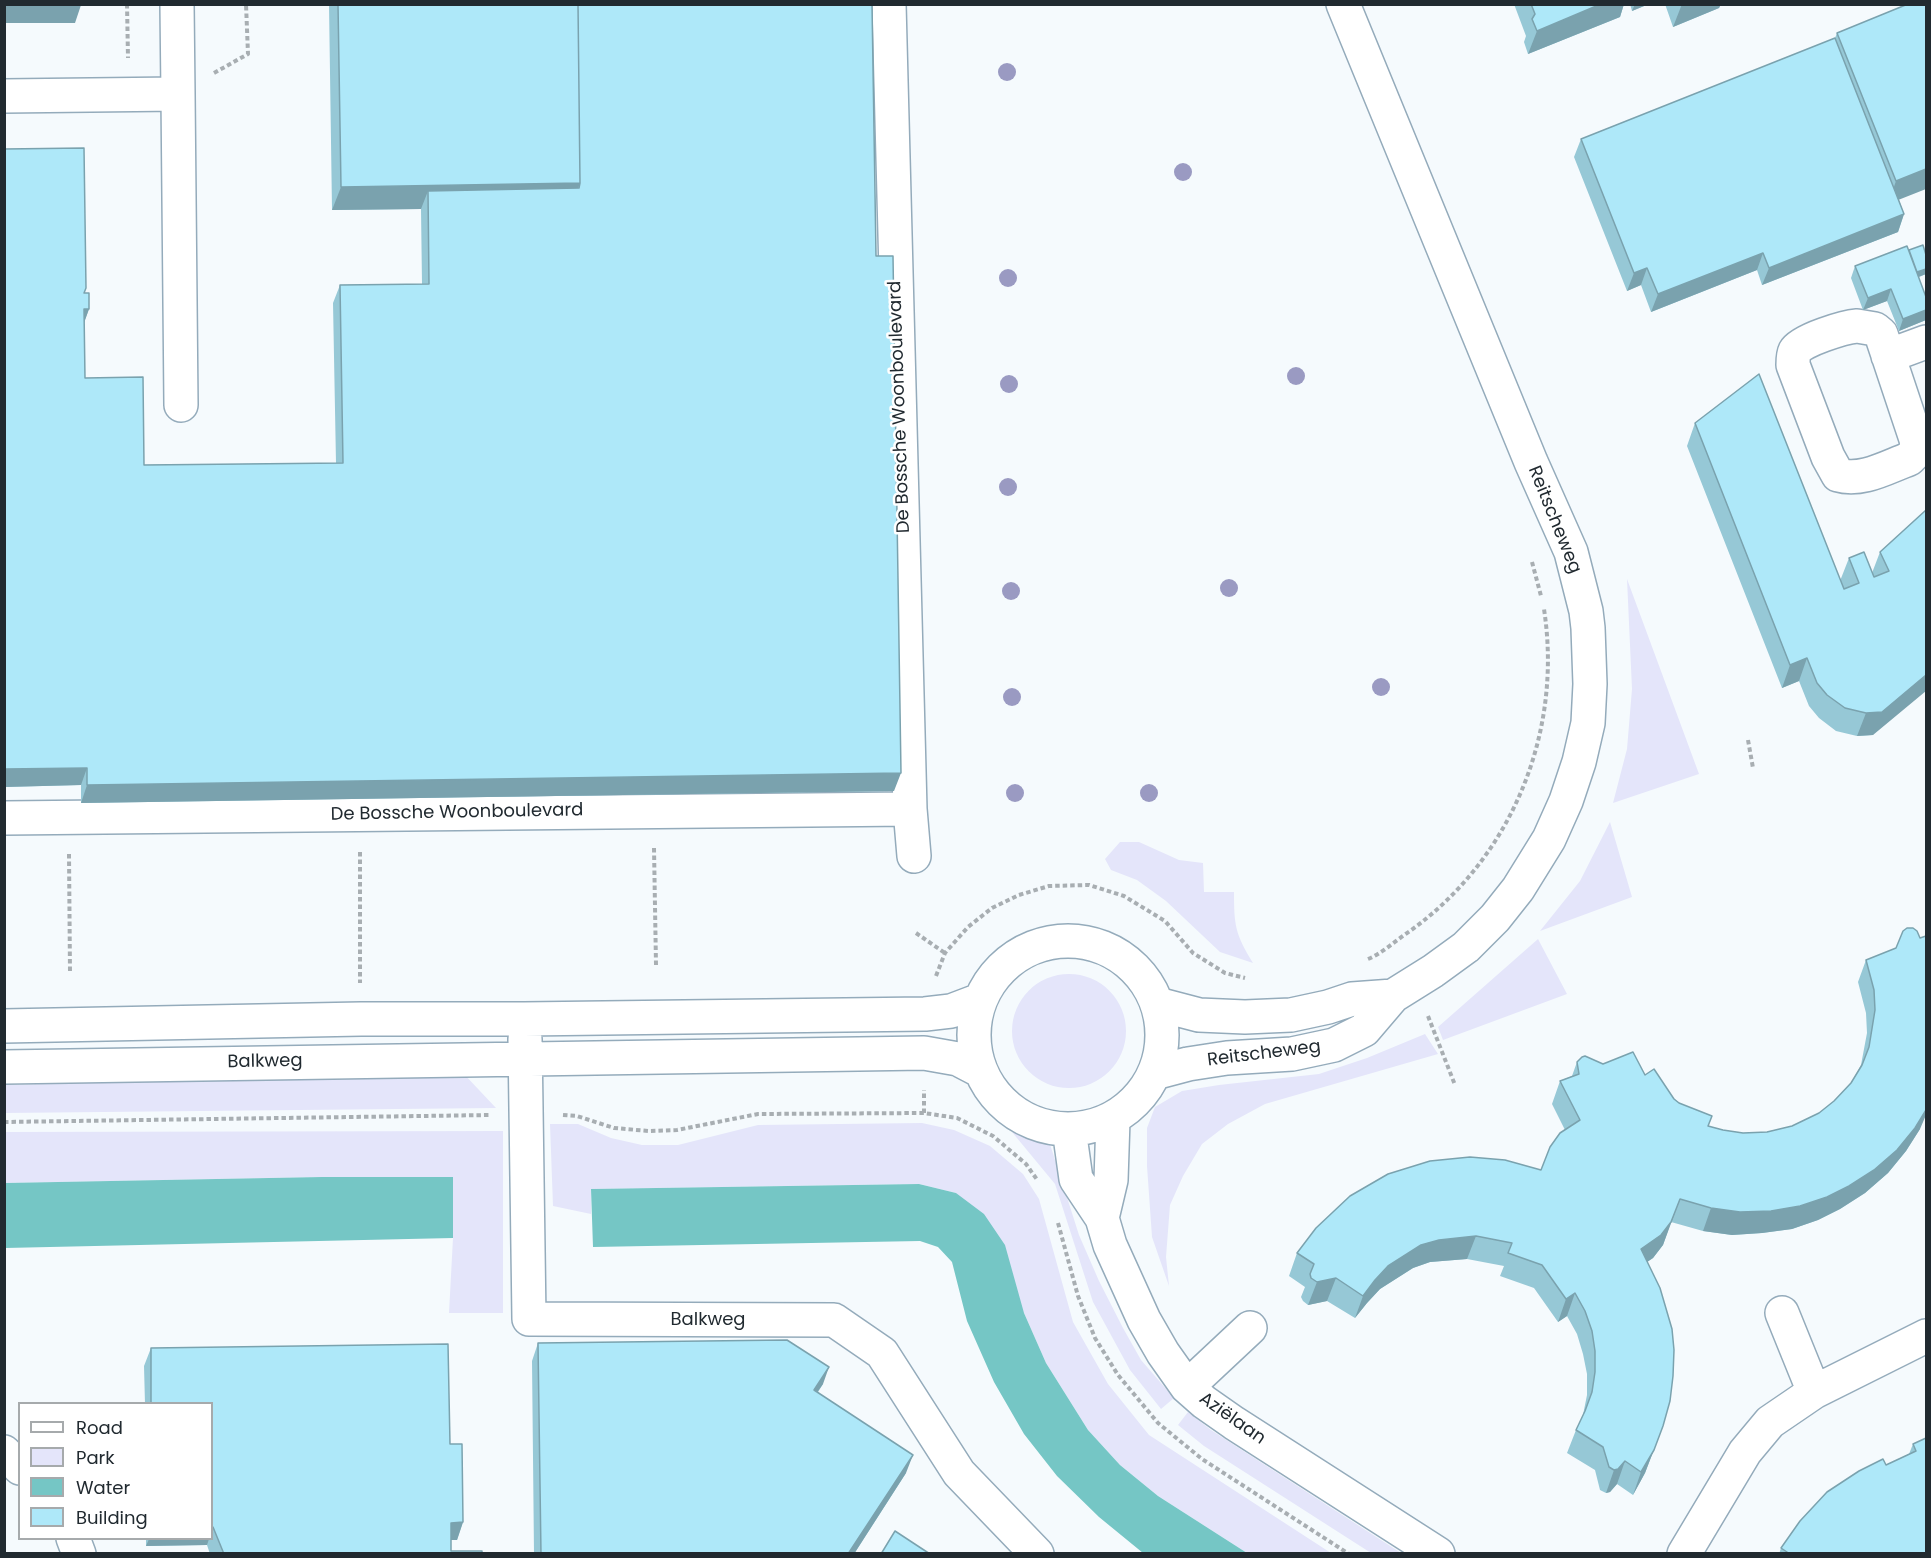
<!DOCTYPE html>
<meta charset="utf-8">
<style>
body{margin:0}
#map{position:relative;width:1931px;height:1558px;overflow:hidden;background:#f5fafd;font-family:Poppins,sans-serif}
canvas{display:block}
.frame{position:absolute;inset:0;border:6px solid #212a30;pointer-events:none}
.legend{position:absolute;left:18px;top:1402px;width:195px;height:138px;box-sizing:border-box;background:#fff;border:2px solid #a6aaac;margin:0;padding:8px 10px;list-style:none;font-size:18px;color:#212a30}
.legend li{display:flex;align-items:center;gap:12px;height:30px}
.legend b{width:30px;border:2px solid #a6aaac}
</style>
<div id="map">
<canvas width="1931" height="1558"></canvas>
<div class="frame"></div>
<ul class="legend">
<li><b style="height:8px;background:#fff"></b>Road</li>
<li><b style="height:16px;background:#e4e5fa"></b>Park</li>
<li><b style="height:16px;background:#75c6c5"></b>Water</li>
<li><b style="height:16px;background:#aee8f9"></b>Building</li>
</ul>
</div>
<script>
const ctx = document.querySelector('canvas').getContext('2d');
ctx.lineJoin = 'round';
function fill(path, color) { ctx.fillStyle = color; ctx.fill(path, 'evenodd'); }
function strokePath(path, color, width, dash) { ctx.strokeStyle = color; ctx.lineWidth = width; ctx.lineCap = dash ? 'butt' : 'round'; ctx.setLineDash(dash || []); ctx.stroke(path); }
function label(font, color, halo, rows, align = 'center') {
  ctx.font = font + ' Poppins,sans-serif'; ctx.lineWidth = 5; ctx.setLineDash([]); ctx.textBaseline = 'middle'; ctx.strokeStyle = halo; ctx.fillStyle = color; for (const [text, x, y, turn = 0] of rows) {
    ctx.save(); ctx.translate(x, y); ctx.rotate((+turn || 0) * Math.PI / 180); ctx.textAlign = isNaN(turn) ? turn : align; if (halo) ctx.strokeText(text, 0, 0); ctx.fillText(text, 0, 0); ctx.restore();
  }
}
fill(new Path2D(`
 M1627 579 1699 774 1613 803 1627 749 1632 689Z
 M1610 822 1632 897 1540 931 1580 881Z
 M1120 842H1139L1179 860 1203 863 1204 892H1234C1234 925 1235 934 1253 963L1220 952 1166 901 1137 880 1111 870 1105 859Z
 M1538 939 1567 994 1443 1040 1438 1027Z
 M1012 1031a57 57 0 1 1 114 0a57 57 0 1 1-114 0Z
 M1425 1034 1438 1054 1265 1104 1228 1124 1202 1144 1183 1176 1170 1205 1166 1257 1169 1286 1152 1237 1147 1166V1128L1155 1107 1182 1091 1219 1085 1319 1074 1367 1058Z
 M463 1073 496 1108 5 1113 4 1085Z
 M922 1123 954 1130 990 1146 1023 1174 1039 1199 1073 1322 1108 1384 1149 1435 1331 1553H1247L1158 1496 1120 1465 1088 1430 1046 1363 1024 1313 956 1193 919 1184 591 1189V1214L553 1206 550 1124H578L611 1138 642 1145H678L758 1125Z
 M503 1131V1313H449L453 1238V1178L322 1177 5 1183 4 1132Z
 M1012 1132 1048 1138 1079 1235 1099 1281 1123 1328 1141 1360 1174 1398 1161 1409 1130 1370 1093 1302 1055 1184Z
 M1188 1412 1211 1430 1401 1553H1371L1204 1446 1178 1425Z`), '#e4e5fa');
fill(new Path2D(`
 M322 1177H453V1238L5 1248V1183Z
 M919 1184 956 1193 984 1214 1005 1245 1024 1313 1046 1363 1088 1430 1120 1465 1158 1496 1247 1553H1143L1099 1517 1057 1476 1024 1434 994 1382 967 1321 952 1262 938 1247 920 1241 593 1247 591 1189Z`), '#75c6c5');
const minor = new Path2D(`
 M889 4 910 809 914 856
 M178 94 181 405
 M4 96 178 94 177 4
 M1857 326 1875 329 1881 334 1917 442 1915 453 1909 459C1887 467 1862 482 1838 475L1828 457 1793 365C1793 361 1793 355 1795 351 1801 340 1845 327 1857 326Z
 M1888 356 1926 342
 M4 818 910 809
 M974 1035a94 94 0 1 1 188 0a94 94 0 1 1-188 0Z
 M1157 1004 1199 1015 1245 1017 1291 1015 1328 1007 1352 999 1393 996
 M4 1026 361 1019H524L925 1014 951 1011 980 1000
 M525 1039 529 1319 834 1320 882 1353 959 1473 1037 1554
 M4 1067 924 1053 958 1059 981 1071
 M1154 1073 1188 1064 1227 1058 1292 1054 1334 1045 1364 1030 1393 996 1433 971 1466 947 1495 918 1518 889 1549 839 1566 801 1579 762 1588 723 1590 684 1588 628 1586 611 1571 552 1531 462 1343 4
 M1069 1129 1076 1179 1102 1218 1110 1245 1144 1320 1163 1353 1187 1387 1204 1402 1234 1423 1438 1554
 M1102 1218 1111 1180 1113 1120
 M1782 1313 1814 1392
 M1187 1387 1250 1328
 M4 1452 20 1468
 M73 1538 79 1554
 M1684 1554 1745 1452 1770 1422 1814 1392 1926 1336`);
strokePath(minor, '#94abbb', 36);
strokePath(new Path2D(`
 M127 4 128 58
 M214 73 248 54 246 4
 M1532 562 1541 596
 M1748 740 1753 768
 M654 848 656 965
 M360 852V983
 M69 854 70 973
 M916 933 945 953
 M1368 959C1383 953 1396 940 1410 931 1512 858 1563 732 1544 609
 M936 976 945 953 968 927 992 908 1019 895 1049 886 1089 885 1124 896 1165 921 1193 953 1225 973 1245 978
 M1428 1016 1455 1085
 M924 1113V1090
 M563 1115 577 1116 614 1128 649 1131 677 1130 758 1114 924 1113 957 1118 993 1136 1026 1164 1038 1181
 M4 1122 490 1115
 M1058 1223 1078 1296 1095 1338 1118 1375 1158 1423 1202 1459 1349 1554`), '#a8aeb2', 4, [4.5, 3]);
strokePath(minor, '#fff', 33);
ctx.fillStyle = '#9a9ac2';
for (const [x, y] of [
 [1007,72],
 [1183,172],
 [1008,278],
 [1296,376],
 [1009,384],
 [1008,487],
 [1229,588],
 [1011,591],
 [1381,687],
 [1012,697],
 [1015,793],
 [1149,793]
]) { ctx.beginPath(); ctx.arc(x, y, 9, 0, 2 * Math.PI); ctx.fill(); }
fill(new Path2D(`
 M329 4H872L876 256 894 791 81 803V785L4 787V149L84 293 89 309 84 322 85 378 144 465 336 463 333 303 340 285 422 284 421 209 332 210Z
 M1514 4H1624L1620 17 1528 54 1524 42 1526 36Z
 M1630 4H1649L1632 11Z
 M1665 4H1721L1719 8 1673 27Z
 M1908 4 1899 200 1904 214 1898 232 1762 285 1757 270 1651 312 1641 285 1627 291 1574 157 1581 139 1835 38 1837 33Z
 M1909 250 1926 274 1919 277 1926 320 1899 331 1887 301 1863 310 1851 278 1855 266Z
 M1695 423 1840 581 1849 558 1872 573 1880 552 1926 510 1873 735 1857 736 1836 731 1819 718 1809 706 1799 681 1782 688 1687 446Z
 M1866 960 1920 1129 1906 1151 1888 1173 1865 1193 1840 1209 1818 1220 1792 1229 1762 1233 1732 1235 1703 1231 1671 1222 1663 1245 1653 1258 1647 1262 1663 1426 1645 1473 1633 1495 1617 1484 1610 1492 1606 1493 1600 1490 1595 1470 1567 1453 1576 1430 1583 1415 1587 1395V1374L1583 1354 1577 1334 1567 1316 1558 1322 1534 1288 1500 1276 1504 1266 1467 1259 1430 1262 1413 1268 1380 1289 1367 1303 1355 1318 1327 1301 1308 1305 1303 1301 1301 1297 1305 1287 1289 1276 1297 1253 1541 1170 1565 1130 1552 1104 1560 1081 1572 1076 1577 1062 1603 1064 1645 1075 1708 1126 1723 1130 1743 1133 1767 1132 1792 1126 1819 1113 1834 1101 1851 1083 1861 1065 1867 1033 1866 1013 1858 982Z
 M538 1343 823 1384 818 1392 906 1473 854 1554H534L532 1361Z
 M151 1348 450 1444 463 1522 457 1540H451V1551L482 1554H210L207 1545 146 1546V1539H212V1404H145L144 1366Z
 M1926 1438V1554H1779L1781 1548 1886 1465 1909 1454 1913 1444Z`), '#96c8d6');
fill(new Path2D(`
 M1601 4H1624L1620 17 1528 54 1537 31Z
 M1635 4H1649L1632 11Z
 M1682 4H1721L1719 8 1673 27Z
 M4 5H81L75 23H4Z
 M1926 169V189L1888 204 1896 181Z
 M580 183 572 206 428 191 421 209 332 210 341 187Z
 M1904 214 1898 232 1762 285 1769 268Z
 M1763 253 1757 270 1651 312 1658 294Z
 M1647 268 1641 285 1627 291 1634 273Z
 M1926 269V274L1913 279 1915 273Z
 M1891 289 1887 301 1863 310 1868 298Z
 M84 309H89L83 326Z
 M1926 310V320L1899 331 1903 319Z
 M1807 658 1799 681 1782 688 1790 665Z
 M1926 675V691L1873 735 1857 736 1866 713Z
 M87 768 81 785 4 787V769Z
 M901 773 894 791 81 803 87 785Z
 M1926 1110V1115L1920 1129 1906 1151 1888 1173 1865 1193 1840 1209 1818 1220 1792 1229 1762 1233 1732 1235 1703 1231 1711 1208Z
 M1680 1199 1663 1245 1653 1258 1632 1272 1641 1249Z
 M1476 1236 1467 1259 1430 1262 1413 1268 1380 1289 1367 1303 1355 1318 1363 1296 1375 1280 1388 1266 1421 1245 1439 1240Z
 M1336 1278 1327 1301 1308 1305 1317 1282Z
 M1575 1293 1567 1316 1558 1322 1566 1299Z
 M829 1367 823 1384 807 1407 814 1390Z
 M1663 1426 1645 1473 1633 1495 1641 1472Z
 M913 1455 906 1473 854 1554H848Z
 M1625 1461 1617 1484 1610 1492 1606 1493 1614 1470Z
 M463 1522 457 1540H444L451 1523Z
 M149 1539H209L207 1545 146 1546Z`), '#7aa2ae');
const building = new Path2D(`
 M4 4H81V5H4Z
 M338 4H578L580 183 341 187Z
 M578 4H872L876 256H893L901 773 87 785V768L4 769V149L84 148 86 288 84 293H89V309H84L85 378 143 377 144 465 343 463 340 285 429 284 428 191 579 188 580 183Z
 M1531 4H1601L1537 31 1532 19 1535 14Z
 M1908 4H1926V169L1896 181 1837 33Z
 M1835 38 1904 214 1769 268 1763 253 1658 294 1647 268 1634 273 1581 139Z
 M1923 245 1926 255V269L1917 272 1909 250Z
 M1907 246 1926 297V310L1903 319 1891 289 1868 298 1855 266Z
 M1759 374 1844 589 1859 583 1849 558 1864 552 1874 577 1889 571 1880 552 1926 510V675L1882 712 1866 713 1845 708 1827 695 1817 683 1807 658 1790 665 1695 423Z
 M1907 928H1913L1917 931 1920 938 1926 936V1110L1915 1128 1897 1150 1874 1170 1849 1186 1827 1197 1800 1206 1771 1211 1740 1212 1711 1208 1680 1199 1671 1222 1661 1235 1641 1249 1660 1288 1672 1329 1674 1350 1673 1376 1670 1401 1663 1426 1654 1450 1641 1472 1625 1461 1618 1469 1614 1470 1609 1467 1603 1447 1576 1430 1585 1411 1592 1392 1595 1372V1351L1592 1331 1585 1311 1575 1293 1566 1299 1542 1265 1508 1253 1512 1243 1476 1236 1439 1240 1421 1245 1388 1266 1375 1280 1363 1296 1336 1278 1317 1282 1311 1278 1310 1274 1314 1264 1297 1253 1316 1228 1350 1196 1388 1174 1430 1161 1470 1157 1505 1160 1541 1170 1550 1147 1560 1133 1580 1120 1560 1081 1579 1074 1577 1062 1582 1057 1585 1056 1603 1064 1633 1052 1645 1075 1654 1069 1674 1099 1679 1103 1712 1116 1708 1126 1723 1130 1743 1133 1767 1132 1792 1126 1819 1113 1834 1101 1851 1083 1862 1065 1869 1047 1875 1010 1874 990 1866 960 1896 948 1903 931Z
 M787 1340 829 1367 814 1390 913 1455 848 1554H541L538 1343Z
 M448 1344 450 1444H462L463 1522 451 1523V1551H482V1554H224L213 1527H212V1404H151V1348Z
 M1926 1438V1554H1790L1781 1548 1800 1521 1827 1492 1859 1471 1883 1459 1886 1465 1916 1451 1913 1444Z
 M895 1531 930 1554H881Z`);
fill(building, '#aee8f9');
strokePath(building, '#7aa2ae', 1.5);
label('18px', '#212a30', '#fff', [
 ["De Bossche Woonboulevard",900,407,-92],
 ["Reitscheweg",1554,520,68],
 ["De Bossche Woonboulevard",457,813,-1],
 ["Reitscheweg",1264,1054,-7],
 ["Balkweg",265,1062,-1],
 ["Balkweg",708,1320],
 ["Aziëlaan",1232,1419,35]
]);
</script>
